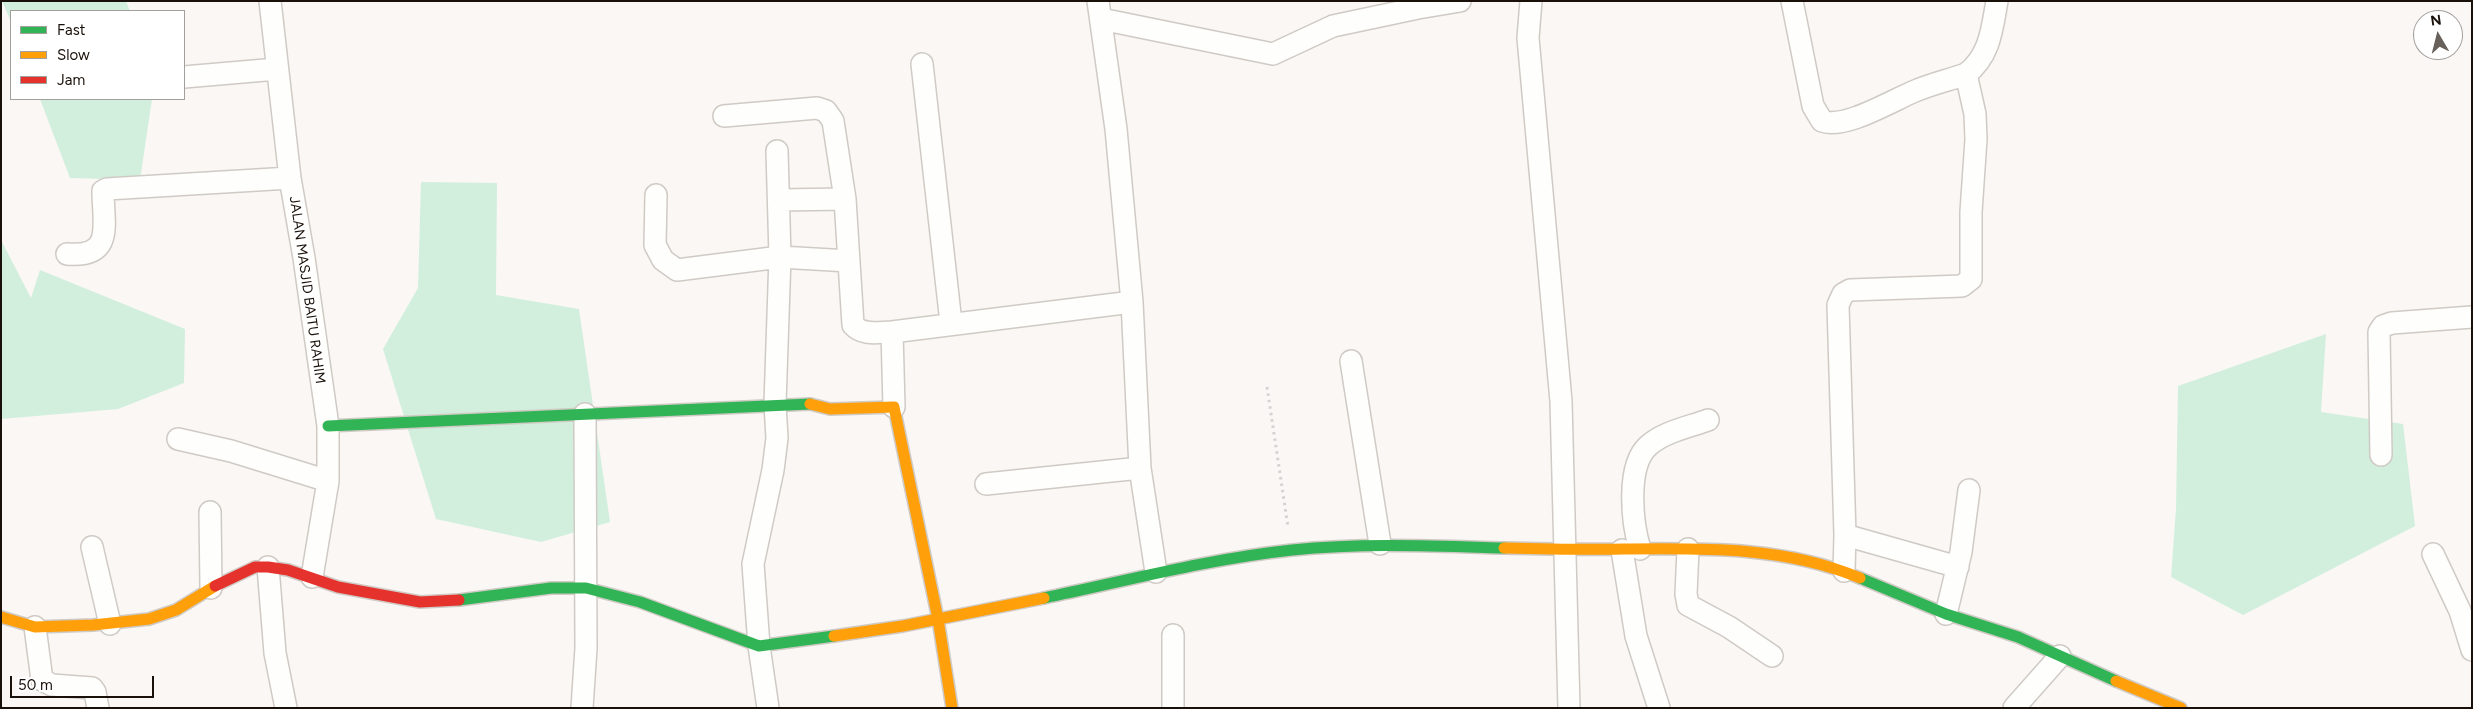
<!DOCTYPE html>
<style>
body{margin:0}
#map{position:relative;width:2473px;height:709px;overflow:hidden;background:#faf7f4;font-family:Figtree,sans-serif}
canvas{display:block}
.frame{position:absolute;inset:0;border:2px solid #191009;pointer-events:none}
.legend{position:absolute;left:10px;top:10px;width:175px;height:90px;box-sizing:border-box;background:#fff;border:1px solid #a39f9d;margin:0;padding:6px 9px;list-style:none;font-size:15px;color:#191009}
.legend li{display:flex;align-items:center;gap:10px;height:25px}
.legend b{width:25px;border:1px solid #a39f9d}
.north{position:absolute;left:2413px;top:10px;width:50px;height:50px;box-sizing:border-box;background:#fff;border:1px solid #a39f9d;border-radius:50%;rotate:352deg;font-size:14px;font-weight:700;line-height:20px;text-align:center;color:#191009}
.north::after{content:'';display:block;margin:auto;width:18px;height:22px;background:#68615b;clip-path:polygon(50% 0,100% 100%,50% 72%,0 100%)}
.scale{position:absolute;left:10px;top:676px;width:144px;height:22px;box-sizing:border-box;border:2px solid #191009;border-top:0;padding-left:6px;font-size:15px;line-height:18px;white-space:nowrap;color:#191009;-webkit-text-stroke:4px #fff;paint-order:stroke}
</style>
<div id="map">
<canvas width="2473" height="709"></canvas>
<div class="frame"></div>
<ul class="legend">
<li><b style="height:6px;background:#30b455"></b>Fast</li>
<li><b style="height:6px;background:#ff9f0a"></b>Slow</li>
<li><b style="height:6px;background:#e5322d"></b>Jam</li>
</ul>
<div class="north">N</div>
<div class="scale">50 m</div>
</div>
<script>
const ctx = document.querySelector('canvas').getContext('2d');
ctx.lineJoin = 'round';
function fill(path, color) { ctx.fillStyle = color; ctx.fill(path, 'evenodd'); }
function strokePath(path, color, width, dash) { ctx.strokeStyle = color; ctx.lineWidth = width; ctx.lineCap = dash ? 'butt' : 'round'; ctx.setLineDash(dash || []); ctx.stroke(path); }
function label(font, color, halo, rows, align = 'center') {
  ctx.font = font + ' Figtree,sans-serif'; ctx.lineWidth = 5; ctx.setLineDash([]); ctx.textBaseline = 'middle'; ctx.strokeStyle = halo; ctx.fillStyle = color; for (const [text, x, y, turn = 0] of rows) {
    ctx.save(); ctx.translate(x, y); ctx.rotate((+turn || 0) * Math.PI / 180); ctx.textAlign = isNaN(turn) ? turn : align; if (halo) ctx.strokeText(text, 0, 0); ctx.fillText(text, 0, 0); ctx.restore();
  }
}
fill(new Path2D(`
 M2 1H126L130 11H11V22Z
 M40 99H152L140 180 70 178Z
 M421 182 497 183 496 295 579 309 610 522 541 542 436 519 383 349 418 288Z
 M1 240 31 298 40 270 185 329 184 383 118 409 1 419Z
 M2326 334 2321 412 2403 424 2415 526 2243 615 2171 577 2176 509 2178 386Z`), '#d2efdd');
const street = new Path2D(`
 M270 1 290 178 304 258 328 426V481L312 577
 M1098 1 1116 129 1132 302 1140 468 1156 572
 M1531 1 1528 38 1561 401 1569 708
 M1792 1 1813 106 1822 121C1844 130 1893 100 1915 91 1932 84 1949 80 1966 74
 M1101 19 1273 54 1333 26 1418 8 1460 1
 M922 64 951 323
 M184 77 277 69
 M724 116 817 108 826 111 833 121 845 199 853 325C863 336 878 332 892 332L894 407
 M656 195 655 245 663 260 677 270 780 257 849 261
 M779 200 845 199
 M67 254C115 258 103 224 103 191L107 189 290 178
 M892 332 1132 302
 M1351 361 1380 544
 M178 439 231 451 328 481
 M2381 455 2379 332 2383 326 2392 323 2472 317
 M986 484 1140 468
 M210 512 211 588
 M1845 535 1958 567
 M92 547 110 624
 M1640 549C1632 523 1626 466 1648 446 1663 432 1689 427 1708 420
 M1688 549 1686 594 1688 605 1729 627 1772 656
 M1622 550 1636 636 1659 708
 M2433 554 2460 611 2472 650
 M268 567 275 653 286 708
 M1844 571 1845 535 1838 305 1843 294 1850 290 1962 286 1971 279V212L1976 139 1975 114 1966 74C1990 56 1992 29 1997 1
 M1946 614 1961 552 1969 490
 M35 627 42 680 52 685 92 688 95 692 98 708
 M1173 635V708
 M582 708 586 648 585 414
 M768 708 759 646 753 564 773 470 777 438 775 404 780 257 777 151
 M2014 708 2060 656`);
const fast = new Path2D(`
 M328 426 810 404
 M1860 578 1946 614 2018 637 2116 681
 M1044 598C1126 581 1208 559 1292 550 1363 543 1433 546 1504 548
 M459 600 551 588H586L640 602 759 646 834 636`);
const slow = new Path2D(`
 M810 404 830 409 894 407 938 619 952 708
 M1504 548C1543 549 1583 550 1622 549 1702 548 1785 546 1860 578
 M1 617 35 627 93 625 149 619 176 610 215 586
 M834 636 903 626 1044 598
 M2116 681 2181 708`);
const jam = new Path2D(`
 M215 586 255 567H268L288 570 338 587 420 602 459 600`);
strokePath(street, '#d0cac5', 24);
strokePath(fast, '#d0cac5', 14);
strokePath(slow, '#d0cac5', 14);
strokePath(jam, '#d0cac5', 14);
strokePath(new Path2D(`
 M1267 387 1288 527`), '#d4d2d2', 3, [2.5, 4]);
strokePath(street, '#fefefd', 21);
strokePath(fast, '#30b455', 11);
strokePath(slow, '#ff9f0a', 11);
strokePath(jam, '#e5322d', 11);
label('14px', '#191009', '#fff', [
 ["JALAN MASJID BAITU RAHIM",307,290,82]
]);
</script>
